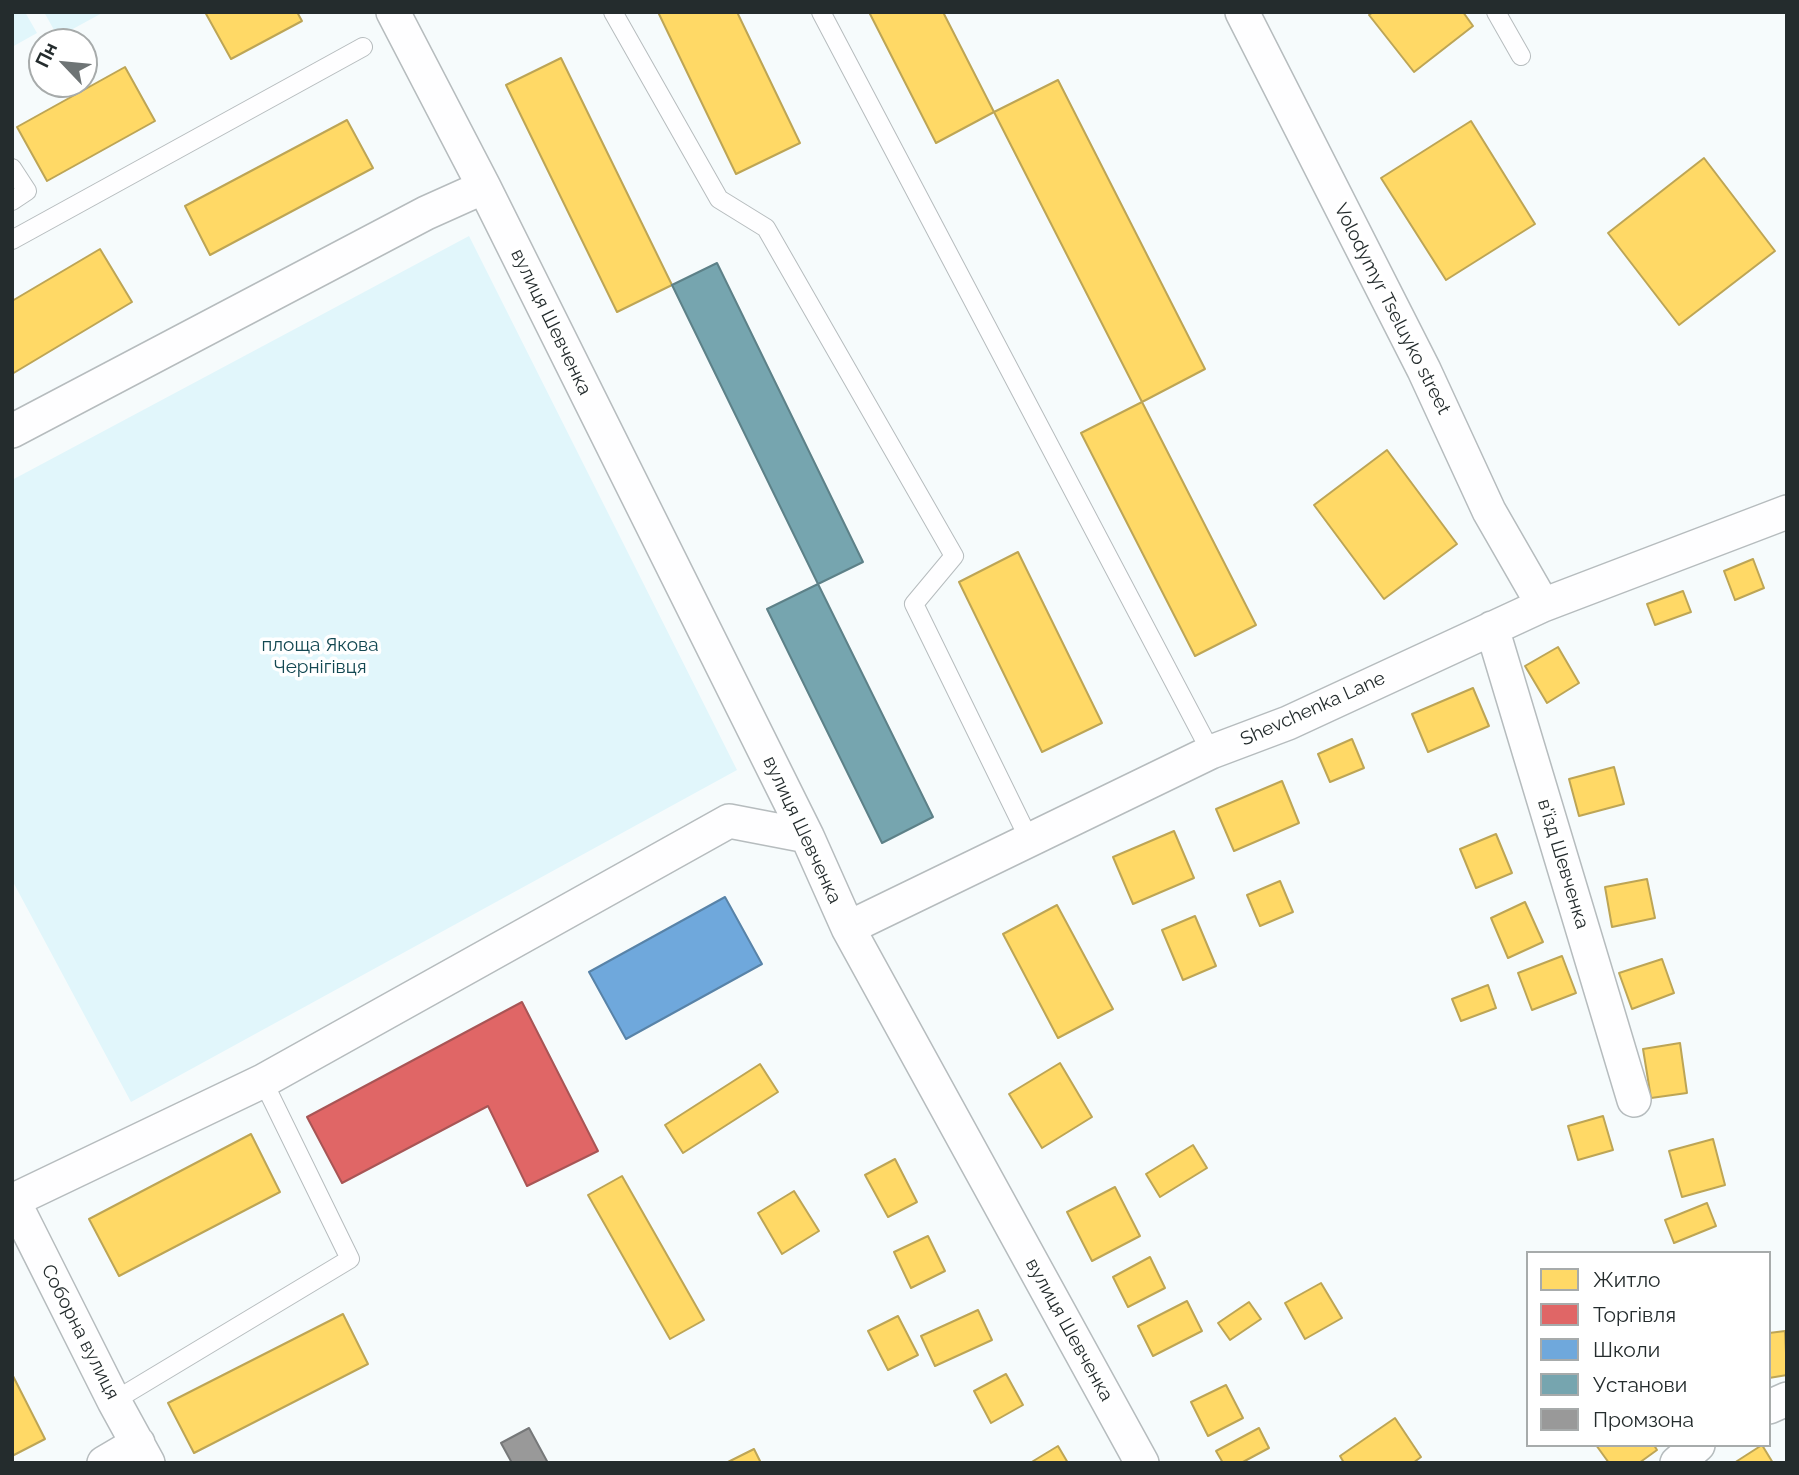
<!DOCTYPE html>
<meta charset="utf-8">
<style>
body{margin:0}
#map{position:relative;width:1799px;height:1475px;overflow:hidden;background:#f6fbfc;font-family:Raleway,sans-serif}
canvas{display:block}
.frame{position:absolute;inset:0;border:14px solid #242c2d;pointer-events:none}
.legend{position:absolute;left:1526px;top:1251px;width:245px;height:196px;box-sizing:border-box;background:#fff;border:2px solid #a7abab;margin:0;padding:9px 12px;list-style:none;font-size:21px;color:#242c2d}
.legend li{display:flex;align-items:center;gap:14px;height:35px}
.legend b{width:35px;border:2px solid #a7abab}
.north{position:absolute;left:28px;top:28px;width:70px;height:70px;box-sizing:border-box;background:#fff;border:2px solid #a7abab;border-radius:50%;rotate:296deg;font-size:19px;font-weight:700;line-height:28px;text-align:center;color:#242c2d}
.north::after{content:'';display:block;margin:auto;width:24px;height:32px;background:#6e7475;clip-path:polygon(50% 0,100% 100%,50% 72%,0 100%)}
</style>
<div id="map">
<canvas width="1799" height="1475"></canvas>
<div class="frame"></div>
<ul class="legend">
<li><b style="height:19px;background:#ffd966"></b>Житло</li>
<li><b style="height:19px;background:#e06666"></b>Торгівля</li>
<li><b style="height:19px;background:#6fa8dc"></b>Школи</li>
<li><b style="height:19px;background:#76a5af"></b>Установи</li>
<li><b style="height:19px;background:#999"></b>Промзона</li>
</ul>
<div class="north">Пн</div>
</div>
<script>
const ctx = document.querySelector('canvas').getContext('2d');
ctx.lineJoin = 'round';
function fill(path, color) { ctx.fillStyle = color; ctx.fill(path, 'evenodd'); }
function strokePath(path, color, width, dash) { ctx.strokeStyle = color; ctx.lineWidth = width; ctx.lineCap = dash ? 'butt' : 'round'; ctx.setLineDash(dash || []); ctx.stroke(path); }
function label(font, color, halo, rows, align = 'center') {
  ctx.font = font + ' Raleway,sans-serif'; ctx.lineWidth = 7; ctx.setLineDash([]); ctx.textBaseline = 'middle'; ctx.strokeStyle = halo; ctx.fillStyle = color; for (const [text, x, y, turn = 0] of rows) {
    ctx.save(); ctx.translate(x, y); ctx.rotate((+turn || 0) * Math.PI / 180); ctx.textAlign = isNaN(turn) ? turn : align; if (halo) ctx.strokeText(text, 0, 0); ctx.fillText(text, 0, 0); ctx.restore();
  }
}
fill(new Path2D(`
 M12 12H25L37 33 12 47Z
 M44 12H104L58 37Z
 M469 236 737 770 131 1102 12 880V480Z`), '#e1f6fb');
const homes = new Path2D(`
 M205 12H297L302 21 231 59Z
 M658 12H737L800 143 736 174Z
 M869 12H943L994 112 936 143Z
 M1373 12H1463L1473 26 1414 72 1369 15Z
 M561 58 672 285 617 312 506 85Z
 M125 67 155 121 47 181 17 127Z
 M1058 80 1205 369 1142 402 994 112Z
 M347 120 373 168 210 255 185 206Z
 M1471 121 1535 224 1446 280 1381 178Z
 M1704 158 1775 251 1679 325 1608 233Z
 M100 249 132 302 12 374V301Z
 M1142 402 1256 625 1195 656 1081 433Z
 M1387 450 1457 544 1384 599 1314 505Z
 M1018 552 1102 723 1042 752 959 582Z
 M1753 559 1764 588 1735 600 1724 571Z
 M1683 591 1691 612 1655 625 1647 604Z
 M1558 647 1579 683 1547 703 1525 666Z
 M1473 688 1489 726 1428 752 1412 714Z
 M1352 739 1364 768 1330 782 1318 754Z
 M1614 767 1624 804 1579 816 1569 779Z
 M1282 781 1299 823 1234 851 1216 809Z
 M1174 831 1194 878 1133 904 1113 857Z
 M1496 834 1512 873 1476 888 1460 849Z
 M1647 879 1655 918 1612 927 1605 887Z
 M1280 881 1293 912 1260 926 1247 895Z
 M1525 902 1543 942 1508 958 1491 918Z
 M1057 905 1113 1009 1058 1038 1003 934Z
 M1195 916 1216 966 1183 980 1162 930Z
 M1562 956 1576 993 1532 1010 1518 973Z
 M1662 959 1674 993 1632 1009 1619 973Z
 M1488 985 1496 1008 1461 1021 1452 999Z
 M1680 1043 1687 1093 1651 1098 1643 1049Z
 M1060 1063 1092 1117 1042 1148 1009 1094Z
 M760 1064 778 1092 683 1153 665 1125Z
 M1603 1116 1613 1150 1578 1160 1568 1126Z
 M251 1134 280 1192 119 1276 89 1219Z
 M1713 1139 1725 1185 1682 1197 1669 1151Z
 M1193 1145 1207 1168 1160 1197 1146 1174Z
 M895 1159 917 1202 888 1217 865 1175Z
 M622 1176 704 1320 670 1339 588 1195Z
 M1115 1187 1140 1236 1092 1261 1067 1212Z
 M794 1191 819 1231 782 1254 758 1213Z
 M1707 1203 1716 1226 1674 1243 1665 1220Z
 M928 1236 945 1271 911 1288 894 1252Z
 M1150 1257 1165 1288 1128 1307 1113 1277Z
 M1321 1283 1342 1318 1305 1339 1285 1303Z
 M1187 1301 1202 1331 1153 1356 1138 1326Z
 M1249 1302 1261 1319 1230 1340 1218 1323Z
 M978 1310 992 1340 935 1366 921 1336Z
 M343 1314 368 1364 194 1453 168 1403Z
 M898 1316 918 1355 888 1370 868 1331Z
 M1785 1331 1787 1375 1769 1378V1333Z
 M12 1374 45 1439 12 1456Z
 M1006 1374 1023 1405 991 1423 974 1391Z
 M1226 1385 1243 1418 1208 1436 1191 1402Z
 M1395 1418 1421 1457 1413 1463H1344L1340 1456Z
 M1259 1428 1269 1448 1241 1463H1223L1216 1451Z
 M1596 1445H1654L1657 1450 1639 1463H1609Z
 M1762 1445 1773 1463H1734Z
 M1058 1446 1068 1463H1030Z
 M754 1449 761 1463H726Z`);
fill(homes, '#ffd966');
strokePath(homes, '#bda555', 2);
const shops = new Path2D(`
 M522 1002 598 1151 527 1186 488 1106 342 1183 307 1117Z`);
fill(shops, '#e06666');
strokePath(shops, '#a85555', 2);
const schools = new Path2D(`
 M725 897 762 964 626 1039 589 972Z`);
fill(schools, '#6fa8dc');
strokePath(schools, '#5883a8', 2);
const public = new Path2D(`
 M717 263 863 562 818 584 672 285Z
 M818 584 933 817 882 843 767 609Z`);
fill(public, '#76a5af');
strokePath(public, '#5d8188', 2);
const industry = new Path2D(`
 M529 1428 548 1463H512L501 1443Z`);
fill(industry, '#999');
strokePath(industry, '#767879', 2);
const lane = new Path2D(`
 M613 12 719 199 766 228 954 556 914 604 1029 839
 M821 12 1211 752
 M1496 12 1521 56
 M12 168 27 191 12 201
 M12 240 363 47
 M114 1401 350 1259 263 1081`);
const street = new Path2D(`
 M393 12 484 187 807 836 848 928 1142 1463
 M1242 12 1424 370 1489 511 1543 605
 M12 431 426 213 484 187
 M1492 628 1634 1100
 M848 928 1211 752 1288 723 1543 605 1787 512
 M12 1198 114 1401 148 1463
 M12 1201 263 1081 729 821 807 836
 M1769 1407 1787 1399
 M104 1463 138 1443
 M1677 1463 1698 1445`);
strokePath(lane, '#b6bcbe', 20);
strokePath(street, '#b6bcbe', 36);
strokePath(lane, '#fefeff', 18);
strokePath(street, '#fefeff', 33);
label('19px', '#242c2d', '#fff', [
 ["Volodymyr Tseluyko street",1392,309,63],
 ["вулиця Шевченка",551,322,64],
 ["Shevchenka Lane",1313,709,-24],
 ["вулиця Шевченка",802,830,65],
 ["в'їзд Шевченка",1563,864,73],
 ["вулиця Шевченка",1069,1330,61],
 ["Соборна вулиця",80,1332,63]
]);
label('19px', '#134852', '#fff', [
 ["площа Якова",320,645],
 ["Чернігівця",320,667]
]);
</script>
